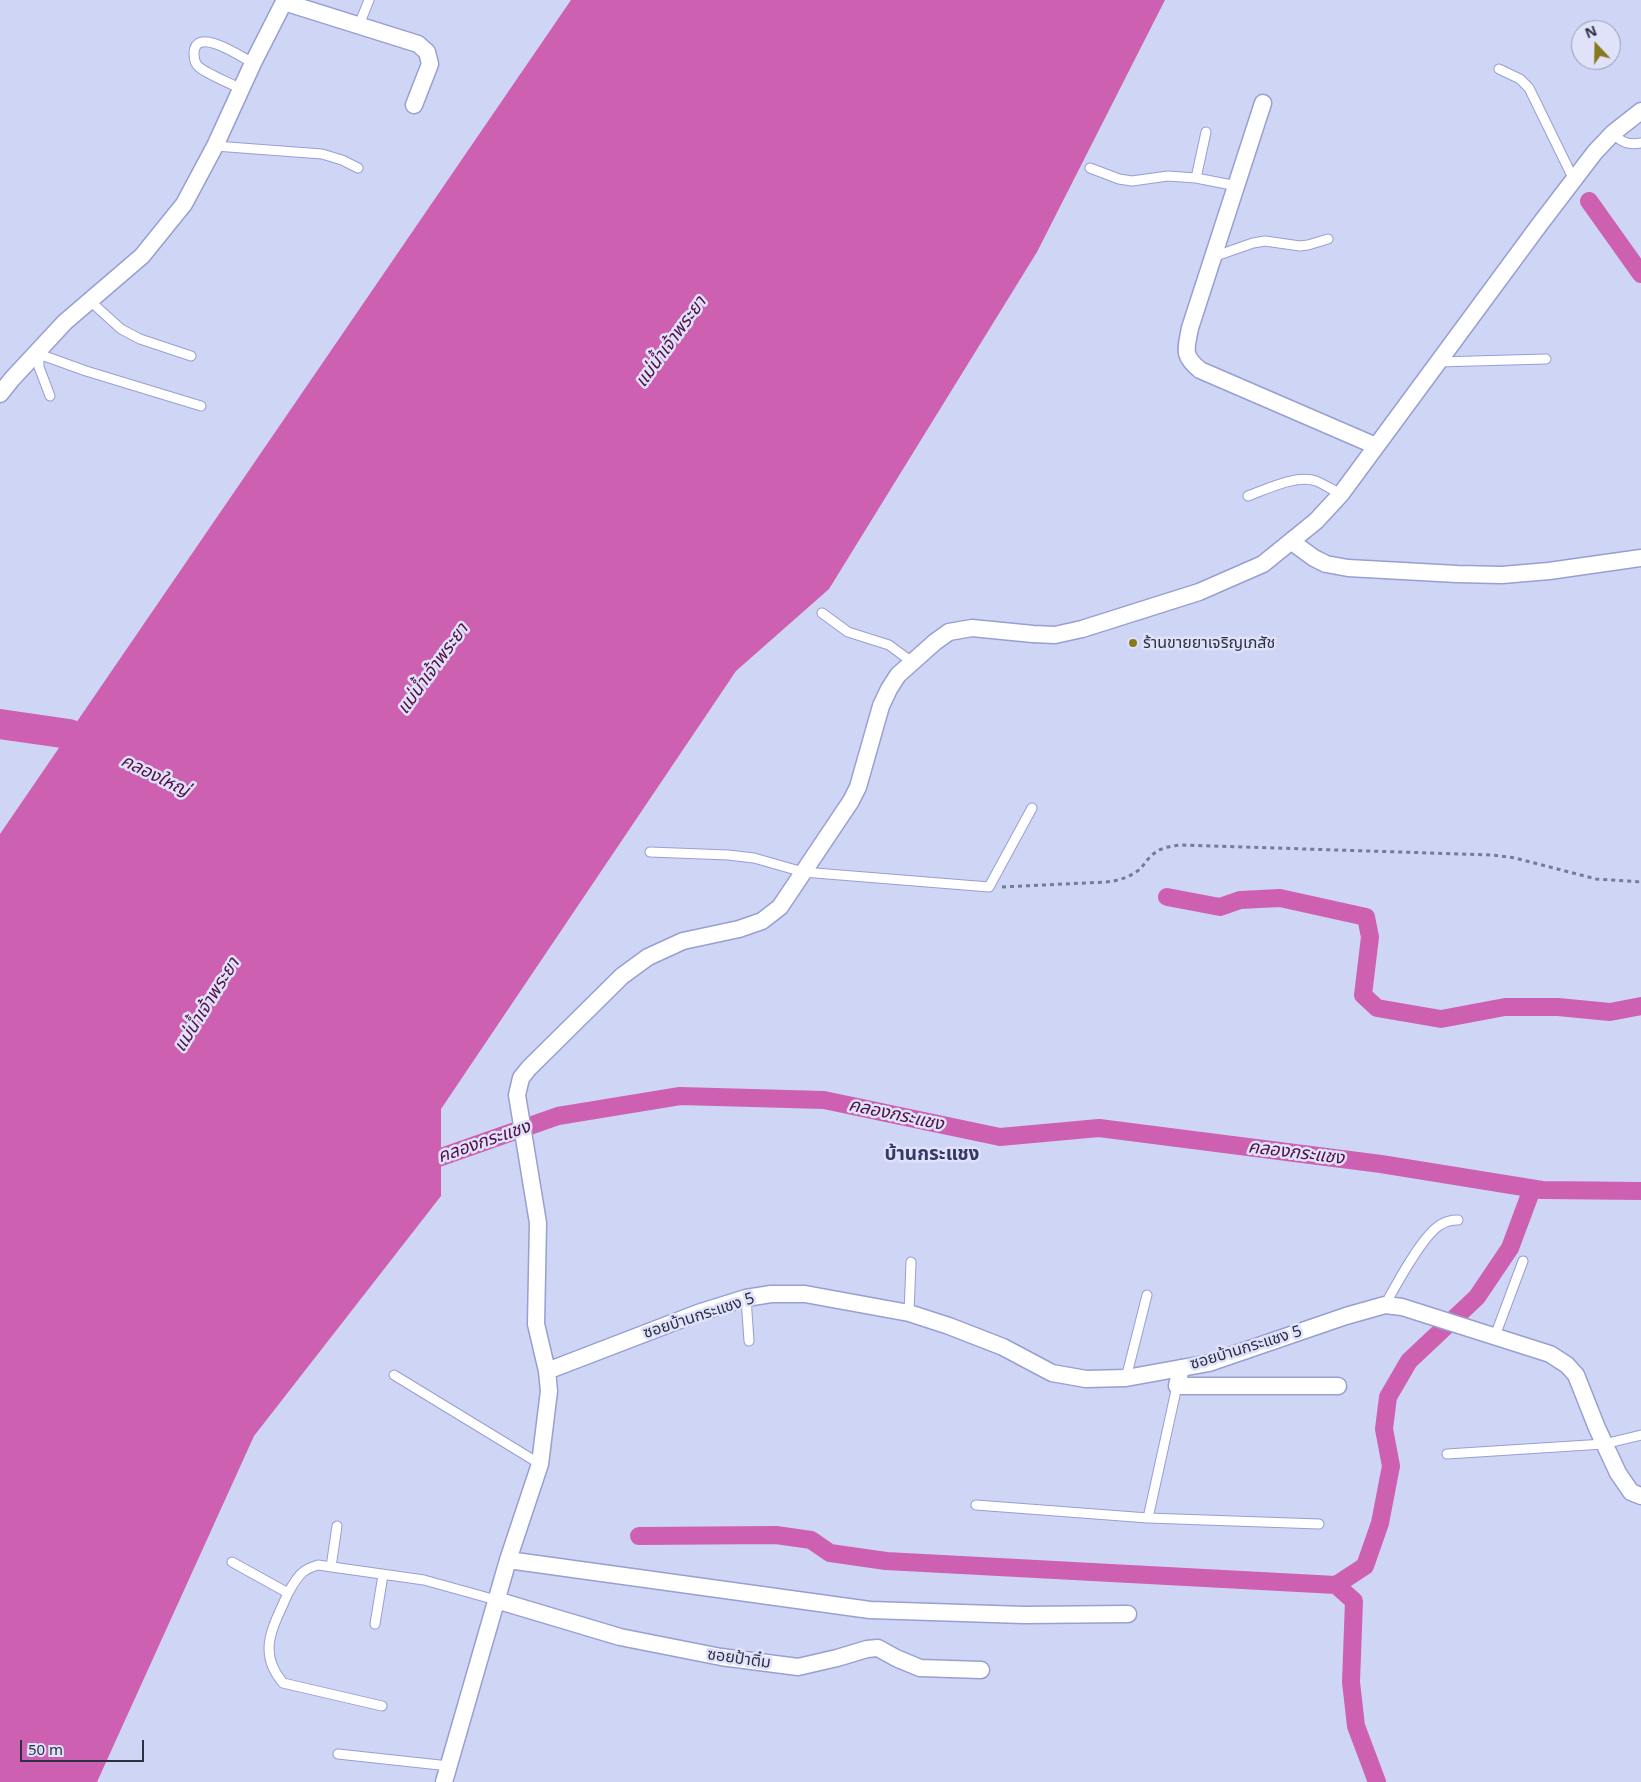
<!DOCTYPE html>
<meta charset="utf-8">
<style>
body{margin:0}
#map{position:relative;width:1641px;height:1782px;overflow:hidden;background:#cfd5f5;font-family:"Noto Sans",sans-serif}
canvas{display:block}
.north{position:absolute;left:1571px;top:20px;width:50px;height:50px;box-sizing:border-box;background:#dfe2f9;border:1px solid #989bb1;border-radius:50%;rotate:339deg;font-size:14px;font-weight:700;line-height:20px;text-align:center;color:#2d3045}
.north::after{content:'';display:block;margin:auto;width:18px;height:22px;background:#89791d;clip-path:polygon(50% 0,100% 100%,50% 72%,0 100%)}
.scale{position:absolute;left:20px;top:1740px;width:124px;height:22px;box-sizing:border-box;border:2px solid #2d3045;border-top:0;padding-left:6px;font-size:15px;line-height:18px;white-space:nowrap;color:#2d3045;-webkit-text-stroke:4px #dfe2f9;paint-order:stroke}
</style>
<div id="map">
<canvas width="1641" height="1782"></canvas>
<div class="north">N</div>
<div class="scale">50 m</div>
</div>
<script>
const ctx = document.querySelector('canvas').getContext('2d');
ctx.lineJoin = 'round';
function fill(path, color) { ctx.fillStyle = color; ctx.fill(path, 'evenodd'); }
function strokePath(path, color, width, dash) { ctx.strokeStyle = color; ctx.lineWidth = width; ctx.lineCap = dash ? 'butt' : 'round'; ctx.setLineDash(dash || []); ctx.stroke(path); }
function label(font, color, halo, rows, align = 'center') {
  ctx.font = font + ' "Noto Sans","Noto Sans Thai",sans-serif'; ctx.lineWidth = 5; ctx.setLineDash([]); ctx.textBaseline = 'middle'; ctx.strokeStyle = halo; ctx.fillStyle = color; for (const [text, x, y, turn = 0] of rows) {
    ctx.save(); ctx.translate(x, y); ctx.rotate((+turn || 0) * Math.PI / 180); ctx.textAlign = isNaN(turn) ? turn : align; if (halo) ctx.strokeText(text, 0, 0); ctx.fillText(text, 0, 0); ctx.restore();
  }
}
fill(new Path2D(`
 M571 0H1165L1037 252 829 589 736 671 441 1109V1196L254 1436 97 1782H0V834Z`), '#ce60b1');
strokePath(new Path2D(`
 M1589 201 1641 274
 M1167 897 1220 907 1240 900 1280 898 1366 917 1370 937 1363 995 1377 1008 1441 1019 1505 1007H1558L1610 1012 1641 1006
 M418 1160 424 1163 558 1116 680 1096 824 1100 1000 1137 1099 1128 1381 1164 1542 1190 1641 1191
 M639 1536 776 1535 811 1540 830 1553 886 1561 1336 1585 1365 1566 1380 1523 1391 1466 1384 1429 1388 1397 1409 1361 1477 1297 1510 1248 1532 1189
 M1336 1585 1354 1601 1351 1682 1356 1726 1377 1782`), '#ce60b1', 18);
strokePath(new Path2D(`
 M0 724 69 734 105 752`), '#ce60b1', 30);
const service = new Path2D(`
 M359 25 369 0
 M1499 69 1520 79 1529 88 1574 180
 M241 89C232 84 205 73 199 67 195 64 194 58 194 53 195 25 243 58 253 63
 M1613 133C1622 143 1628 145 1641 143
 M215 146 322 154 342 160 358 168
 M1090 168 1119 179 1132 181 1168 176 1196 178 1237 186
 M1196 178 1206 132
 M1213 257 1253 243 1265 241 1300 246 1308 245 1328 239
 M89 300 121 329 140 339 191 356
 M36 353 86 371 201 406
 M39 354V367L50 396
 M1438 362 1546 359
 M1248 496C1267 489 1297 474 1316 481 1325 485 1333 490 1341 494
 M822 613 848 632 889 645 912 662
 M650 852 728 855 754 858 803 872 989 887 1032 808
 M746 1298 749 1341
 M1385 1305C1396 1285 1422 1236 1440 1225 1446 1221 1451 1220 1458 1220
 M909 1313 911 1262
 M1495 1336 1523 1261
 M394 1375 540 1464
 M1126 1378 1147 1295
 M1447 1454 1604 1444 1641 1435
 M976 1505 1148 1518 1319 1524
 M1148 1518 1177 1386
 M232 1562 288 1593C297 1578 300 1570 318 1565L424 1580 496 1600
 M331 1567 337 1526
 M288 1593C274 1626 256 1651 283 1683L382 1706
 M375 1624 383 1575
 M338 1754 449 1766`);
const minor = new Path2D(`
 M284 2 418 44 427 52 430 64 414 105
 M1263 103 1190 328C1186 350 1182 355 1200 370L1376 446
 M0 394 12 379 65 322 142 256 184 204 215 146 253 63 285 0
 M1292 542 1314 558 1326 564 1348 568 1457 574 1502 575 1549 571 1641 558
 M1181 1368 1177 1386H1338
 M547 1371 698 1313 746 1298 771 1294H805L909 1313 949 1326 1003 1347 1052 1373 1086 1379 1126 1378 1209 1363 1346 1316 1385 1305 1402 1307 1550 1354 1567 1365 1576 1375 1597 1428 1618 1473 1631 1492 1641 1496
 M508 1560 870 1610 1024 1615 1128 1614
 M496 1600 620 1637 721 1657 798 1667 837 1658 867 1649 878 1648 896 1658 920 1668 981 1670
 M444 1782 508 1560 540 1464 549 1391 547 1371 536 1324 538 1223 517 1095 521 1078 529 1068 622 976 648 957 683 941 739 929 762 921 780 907 851 801 858 787 881 706 889 689 898 675 935 642 949 632 972 628 1033 634 1055 635 1082 629 1199 592 1263 564 1316 521 1341 494 1540 224 1595 152 1613 133 1641 111`);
strokePath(service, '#989fd2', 11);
strokePath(minor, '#989fd2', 19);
strokePath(new Path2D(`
 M1002 887 1106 882C1117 881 1127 878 1136 872 1143 868 1146 860 1152 855 1161 847 1171 846 1182 845L1492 855 1515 858 1596 879 1641 882`), '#777c96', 3, [4, 4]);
strokePath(service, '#fff', 9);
strokePath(minor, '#fff', 16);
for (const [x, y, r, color] of [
 [1133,643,5,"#89791d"]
]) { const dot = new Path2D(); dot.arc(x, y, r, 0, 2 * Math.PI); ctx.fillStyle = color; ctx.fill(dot); strokePath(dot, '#dfe2f9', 2); }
label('16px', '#2d3045', '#dfe2f9', [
 ["ร้านขายยาเจริญเภสัช",1143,643]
], 'left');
label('16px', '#2d3045', '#dfe2f9', [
 ["ซอยบ้านกระแชง 5",699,1316,-18],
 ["ซอยบ้านกระแชง 5",1246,1348,-17],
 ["ซอยป้าติ๋ม",739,1659,8]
]);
label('italic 18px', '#540e45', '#dfe2f9', [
 ["แม่น้ำเจ้าพระยา",671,342,-54],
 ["แม่น้ำเจ้าพระยา",433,669,-54],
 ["คลองใหญ่",155,776,26],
 ["แม่น้ำเจ้าพระยา",207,1005,-58],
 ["คลองกระแชง",896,1115,12],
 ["คลองกระแชง",484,1142,-19],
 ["คลองกระแชง",1296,1153,7]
]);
label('bold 19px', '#363965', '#dfe2f9', [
 ["บ้านกระแชง",932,1155]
]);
</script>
